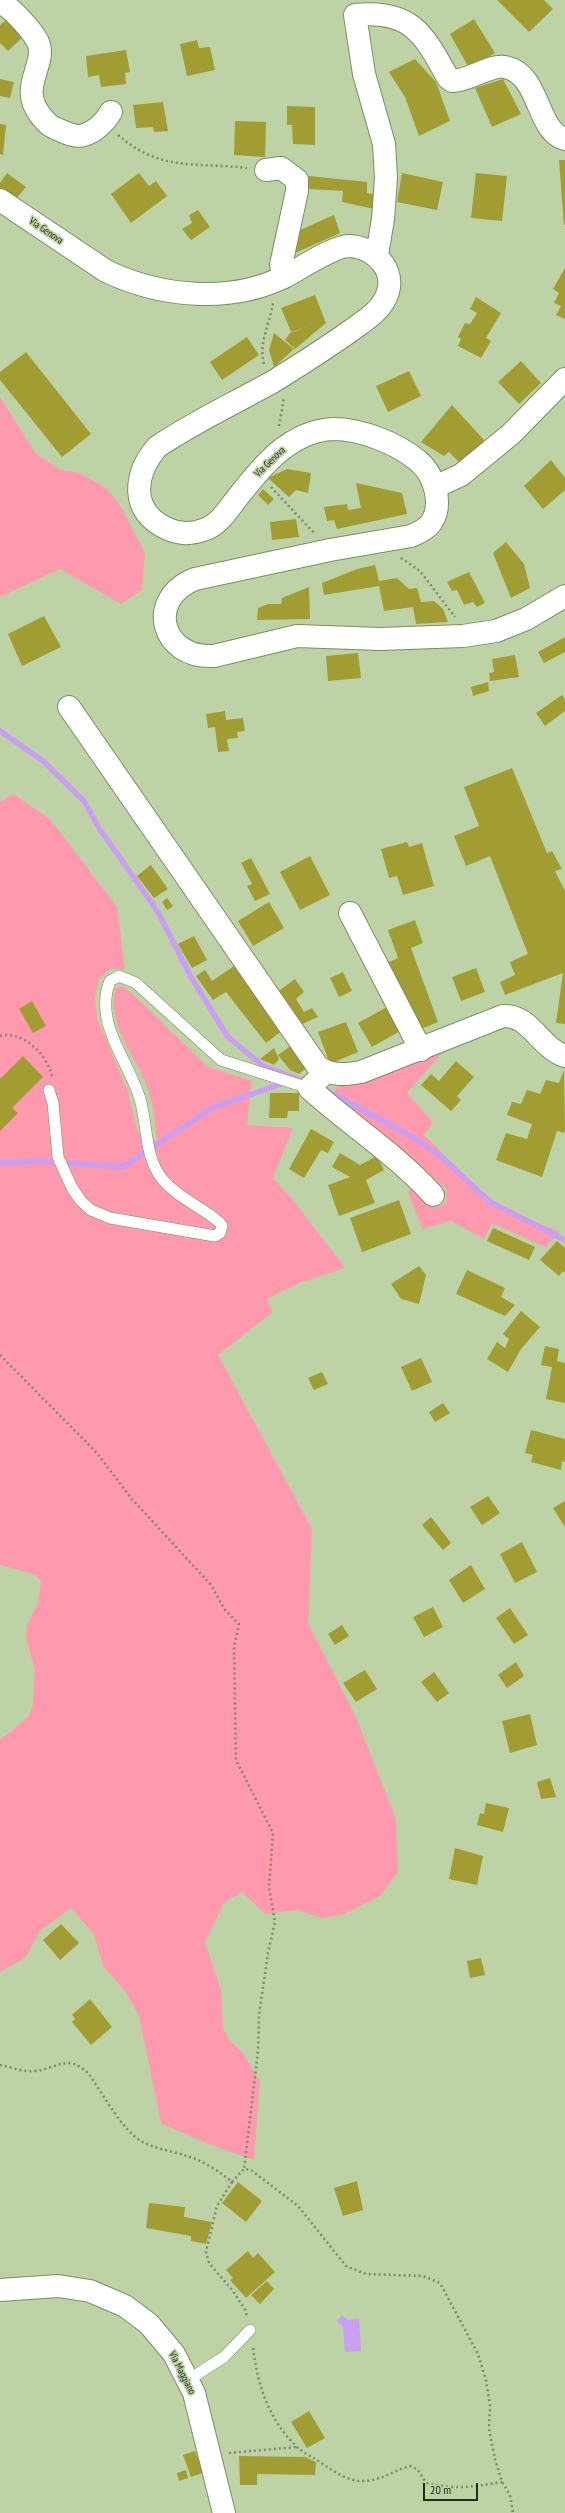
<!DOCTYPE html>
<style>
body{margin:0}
#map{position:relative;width:565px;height:2513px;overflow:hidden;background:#bed3a5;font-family:"PT Sans Narrow",sans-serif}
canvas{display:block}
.scale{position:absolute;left:423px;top:2483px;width:55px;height:18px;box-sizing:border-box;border:2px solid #222a18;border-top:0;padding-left:5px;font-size:12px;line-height:14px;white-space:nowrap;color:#222a18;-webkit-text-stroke:3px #bed3a5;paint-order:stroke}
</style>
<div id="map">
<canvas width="565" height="2513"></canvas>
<div class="scale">20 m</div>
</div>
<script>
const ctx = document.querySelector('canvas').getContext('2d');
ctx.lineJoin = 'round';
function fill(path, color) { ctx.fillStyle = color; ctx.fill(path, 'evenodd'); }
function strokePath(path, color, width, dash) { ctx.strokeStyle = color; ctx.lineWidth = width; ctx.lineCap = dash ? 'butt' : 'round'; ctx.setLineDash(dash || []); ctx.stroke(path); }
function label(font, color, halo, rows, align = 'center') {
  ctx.font = font + ' "PT Sans Narrow",sans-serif'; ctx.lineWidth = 3.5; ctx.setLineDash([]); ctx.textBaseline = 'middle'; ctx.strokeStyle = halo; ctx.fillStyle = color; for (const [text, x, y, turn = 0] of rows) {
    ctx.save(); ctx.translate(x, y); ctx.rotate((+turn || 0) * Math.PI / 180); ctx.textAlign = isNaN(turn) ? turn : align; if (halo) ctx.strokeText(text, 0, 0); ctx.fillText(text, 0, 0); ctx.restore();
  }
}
fill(new Path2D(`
 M0 397 36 454 59 469 82 474 107 489 121 507 145 553 142 590 121 604 60 569 0 597Z
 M13 794 50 819 117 907 125 969H110L99 979 95 997 97 1018 128 1092 138 1133 157 1141C155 1122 153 1101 146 1084 133 1052 108 1026 115 989L122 986 135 996 208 1067 252 1081 247 1125 293 1128 273 1178 293 1200 345 1268 302 1282 267 1299 273 1312 218 1355 312 1529 308 1623 355 1715 396 1819 398 1873 380 1896 343 1915 321 1918 297 1910 265 1914 242 1892 224 1903 205 1942 221 1990 223 2028 229 2040 243 2053 260 2082 254 2160 203 2142 161 2123 139 2016 126 1992 103 1966 94 1934 71 1908 40 1931 25 1958 0 1972V1740L28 1717 33 1706 35 1671 26 1637 27 1625 38 1603 41 1581 33 1574 0 1565V802Z
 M448 1046 407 1093 433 1122 424 1135C441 1150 453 1167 468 1182 492 1205 530 1220 560 1232L545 1247 492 1223 484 1239 451 1221 422 1229 408 1192 411 1189 428 1206 440 1207 447 1201 446 1188 333 1096 336 1088Z`), '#ff99ad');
fill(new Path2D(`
 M342 2315 348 2320 359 2319 361 2351 345 2352 343 2327 337 2321Z`), '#ca9ef2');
strokePath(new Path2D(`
 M0 731 43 761 84 801 99 828 158 912 190 975 227 1036 263 1066 307 1082
 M326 1090 416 1139 444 1159 490 1202 565 1240
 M0 1163 39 1161 123 1167 212 1108 287 1082`), '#ca9ef2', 5.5);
fill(new Path2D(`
 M497 0H544L553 9 529 32Z
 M474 19 495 53 469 68 450 34Z
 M6 20 23 37 8 51 0 43V25Z
 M197 40 199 48 210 47 215 70 187 76 180 44Z
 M126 50 130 72 125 73 126 84 101 87 99 75 88 77 86 56Z
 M415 59 436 82 450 121 419 136 405 97 389 72Z
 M0 79 14 82 10 98 0 96Z
 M503 79 521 114 492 127 475 88Z
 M163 102 168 131 154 132 153 127 136 128 133 105Z
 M287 106 315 107V145L293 144 292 125H287Z
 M235 121 266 122 265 157 234 155Z
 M0 124 6 125 3 155 0 154Z
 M559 160H565V225H564Z
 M7 173 26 187 15 200 0 190V183Z
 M139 173 149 186 156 181 167 196 131 223 111 194Z
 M402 173 443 182 437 210 397 202Z
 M476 173 507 176 502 221 471 218Z
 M309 176 367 182V193L377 195 374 209 342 202 343 191 309 189Z
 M198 210 210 227 191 240 182 229 192 223 189 215Z
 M334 215 340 233 293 254 298 231Z
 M565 268V319L556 315 561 306 554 303 559 293 553 289Z
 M315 295 326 323 295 349 285 340 290 333 309 326 291 332 281 308Z
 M476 297 501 313 486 338 491 341 481 358 458 346 461 339 458 337 465 323 470 324 477 313 470 309Z
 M274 333 294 349 274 367 269 350Z
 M247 337 259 355 222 380 210 362Z
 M26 352 91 434 62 457 0 380V372Z
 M521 361 541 383 519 404 498 382Z
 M409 371 421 396 388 412 376 386Z
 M452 405 484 440 462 465 449 452 444 456 421 442Z
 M551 460 565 478V490L543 509 524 486Z
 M287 469 311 473 308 493 296 490 289 497 268 478Z
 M356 483 402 493 407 514 337 529 334 520 327 521 324 507 347 504 348 510 361 508Z
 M263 489 274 499 268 505 258 495Z
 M296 519 299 537 272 540 270 522Z
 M506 542 524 564 530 588 511 598 493 553Z
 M375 565 379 581 397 578 409 589 417 588 421 602 434 601 443 609 448 622 416 624 413 607 384 611 379 586 324 595 322 583 357 569Z
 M469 572 485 603 477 607 473 602 464 605 457 590 452 591 447 582Z
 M309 587 310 619 257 620 258 608 268 604H281L282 598Z
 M44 616 61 647 22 666 8 634Z
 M565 637V652L544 663 538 652Z
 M358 653 361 678 328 681 326 656Z
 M515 655 519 677 490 681 489 673 494 672 492 659Z
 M488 682 489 691 473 696 471 687Z
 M562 695 565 699V711L545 726 536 713Z
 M225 711 226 720 243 718 245 731 237 732 238 738 227 739 229 751 218 752 215 727 208 728 206 714Z
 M512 768 547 853 552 851 562 869 555 871 565 891V1024L556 1023 563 973 505 995 500 982 515 975 510 962 528 954 490 856 466 866 454 836 479 826 464 787Z
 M407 842 409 847 422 843 434 886 403 895 397 876 389 878 381 849Z
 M310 856 330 895 300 910 280 872Z
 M251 858 270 894 255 901 247 886 252 884 241 863Z
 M151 865 168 889 154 898 137 876Z
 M167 898 173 906 167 910 162 902Z
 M269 902 284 928 253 946 238 921Z
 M415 920 423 943 411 948 438 1022 416 1031 385 964 398 958 388 930Z
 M194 936 207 960 192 968 178 944Z
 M237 964 283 1030 266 1043 226 992 213 1000 196 976 205 970 212 981Z
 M476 968 485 992 461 1001 452 977Z
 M343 972 352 991 339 997 330 978Z
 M295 979 304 992 296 999 304 1012 312 1008 318 1017 298 1026 275 994Z
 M32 1001 46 1026 33 1033 19 1009Z
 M389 1006 402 1030 372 1047 358 1023Z
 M346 1022 358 1052 330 1064 318 1032Z
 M292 1045 309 1066 299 1074 290 1070 278 1055Z
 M274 1048 279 1059 274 1065 260 1059Z
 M23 1056 43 1077 12 1108 18 1113 0 1131V1079Z
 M456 1061 474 1077 457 1096 461 1100 451 1111 421 1085 431 1074 439 1081Z
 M564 1070 565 1130 564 1133 557 1131 542 1177 496 1160 506 1133 527 1139 532 1124 507 1115 512 1102 521 1104 527 1090 540 1094 546 1080 559 1083Z
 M270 1093H299V1111H288L287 1118H269Z
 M311 1129 334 1142 328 1153 321 1150 304 1178 289 1169Z
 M340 1153 360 1165 377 1156 384 1170 366 1180 375 1203 339 1216 328 1185 350 1177 332 1167Z
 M399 1200 411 1234 362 1252 350 1218Z
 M493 1228 535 1247 529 1260 487 1241Z
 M557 1241 565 1248V1273L563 1271 559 1276 540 1260Z
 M419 1266 426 1275 419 1304 401 1299 391 1284Z
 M467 1270 505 1288 501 1297 515 1305 505 1316 456 1294Z
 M521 1311 540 1327 521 1349 508 1372 487 1359 497 1342 505 1348 509 1339 503 1334Z
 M545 1346 559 1349 557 1361 565 1363V1403L546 1399 552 1367 541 1365Z
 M421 1358 432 1382 412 1391 401 1367Z
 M322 1372 328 1384 314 1390 308 1378Z
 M443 1403 450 1413 435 1422 429 1412Z
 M531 1430 565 1439V1462L562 1461 561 1470 531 1462 533 1455 525 1453Z
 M488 1496 500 1513 482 1525 470 1507Z
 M565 1501V1527L553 1508Z
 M431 1517 451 1543 443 1550 422 1525Z
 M522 1542 537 1572 515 1583 500 1554Z
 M471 1565 485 1589 463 1603 449 1580Z
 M433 1607 443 1627 424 1637 413 1617Z
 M510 1608 528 1635 514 1644 496 1618Z
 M342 1625 349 1636 335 1645 328 1634Z
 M516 1662 524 1676 507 1688 498 1675Z
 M365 1670 377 1689 356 1702 343 1683Z
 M434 1672 449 1693 437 1702 421 1682Z
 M530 1714 537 1745 510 1753 502 1721Z
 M550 1778 556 1797 541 1799 537 1782Z
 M486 1803 509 1808 503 1832 477 1825 480 1813 484 1814Z
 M455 1848 483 1856 477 1885 449 1879Z
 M61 1924 79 1943 60 1960 43 1940Z
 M481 1958 485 1975 470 1978 467 1961Z
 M90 1999 112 2027 91 2045 72 2022 75 2019 72 2015Z
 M357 2181 363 2210 343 2216 334 2188Z
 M238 2182 262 2201 246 2222 222 2203Z
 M149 2203 185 2207 184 2217 212 2222 206 2244 191 2241V2236L146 2228Z
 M248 2251 253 2258 258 2253 275 2272 246 2298 230 2280 233 2278 226 2270Z
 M267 2281 274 2289 260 2304 251 2295Z
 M309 2411 325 2438 307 2448 291 2422Z
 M195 2451 203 2473 191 2477 183 2455Z
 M239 2456 305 2457 316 2462 315 2475 257 2474V2485H240Z
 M186 2470 188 2478 179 2481 177 2473Z`), '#a19d33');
const service = new Path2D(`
 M49 1090 53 1103 58 1157 72 1188 81 1201 91 1210 110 1218 215 1236 220 1233 222 1226 219 1222C202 1207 178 1198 163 1180 144 1157 148 1126 140 1099 129 1061 93 1023 110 981L119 976 136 983 221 1060 309 1088
 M188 2380 224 2357 250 2330`);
const minor = new Path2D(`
 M0 3C11 6 33 32 38 42 48 64 17 87 41 116 46 122 49 126 57 129 64 132 76 138 84 135 95 132 105 122 111 112
 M266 170 281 168 297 180V191L281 265 284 277
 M377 255 383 219 386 178 384 144 364 74 355 15C411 9 424 34 448 78L452 81C470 81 490 64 505 67 541 74 536 132 565 139
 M435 487 461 475 511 434 565 379
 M69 707 318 1067C332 1076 345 1075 361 1072L503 1016C530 1014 540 1048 565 1056
 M350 913 421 1050
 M326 1072 309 1088C350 1125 396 1154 433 1195
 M0 2290 58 2286 90 2291 125 2306 149 2324 174 2354 194 2393 224 2513`);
const secondary = new Path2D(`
 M0 200 106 271C160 297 231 304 286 276 301 268 334 246 349 246 377 247 400 274 384 301 379 310 369 318 360 324 333 344 303 363 274 381 235 403 194 422 157 447 134 474 129 512 168 529 179 534 192 534 203 530 217 526 226 513 234 502 259 470 288 431 333 429 361 429 396 443 417 460 434 473 444 504 431 523 427 529 418 533 411 536L330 550 195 579C145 599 161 659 214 656L297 636 380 639 463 636 496 631 526 619 565 596`);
strokePath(service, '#7b8e63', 12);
strokePath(minor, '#7b8e63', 24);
strokePath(secondary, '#7b8e63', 24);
strokePath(new Path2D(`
 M118 135C160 172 196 162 247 168
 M264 364C258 343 270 324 273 303
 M279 426 284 398
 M271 487 314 533
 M401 558 420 571 455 617
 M0 1036C23 1030 48 1055 52 1077
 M0 1355 97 1453 131 1498 211 1585 225 1610 239 1624 234 1647 236 1760 273 1833 269 1887 275 1922 268 1953 259 2015 258 2051 244 2169
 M0 2065C11 2067 22 2072 34 2071 58 2069 66 2053 88 2073 102 2092 121 2129 141 2141 155 2149 172 2151 187 2156 200 2159 222 2173 232 2182L217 2206 206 2252 209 2263 233 2291 246 2311 247 2318
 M232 2182 244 2169 251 2170 298 2206 346 2266 366 2274 423 2276 440 2283 478 2354 486 2380 490 2405 489 2429 495 2459 502 2482 510 2495 513 2513
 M253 2348C258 2387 269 2420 298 2448 305 2454 313 2457 321 2463 332 2470 346 2480 359 2481 382 2482 392 2470 411 2466L418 2470 426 2483C458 2490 470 2487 502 2482
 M229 2453 297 2447`), '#7b8b69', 2.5, [2, 3]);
strokePath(service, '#fff', 11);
strokePath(minor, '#fff', 22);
strokePath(secondary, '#fff', 22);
label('10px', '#222a18', '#bed3a5', [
 ["Via Genova",46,231,34],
 ["Via Genova",270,462,-44],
 ["Via Maggiano",182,2373,63]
]);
</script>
